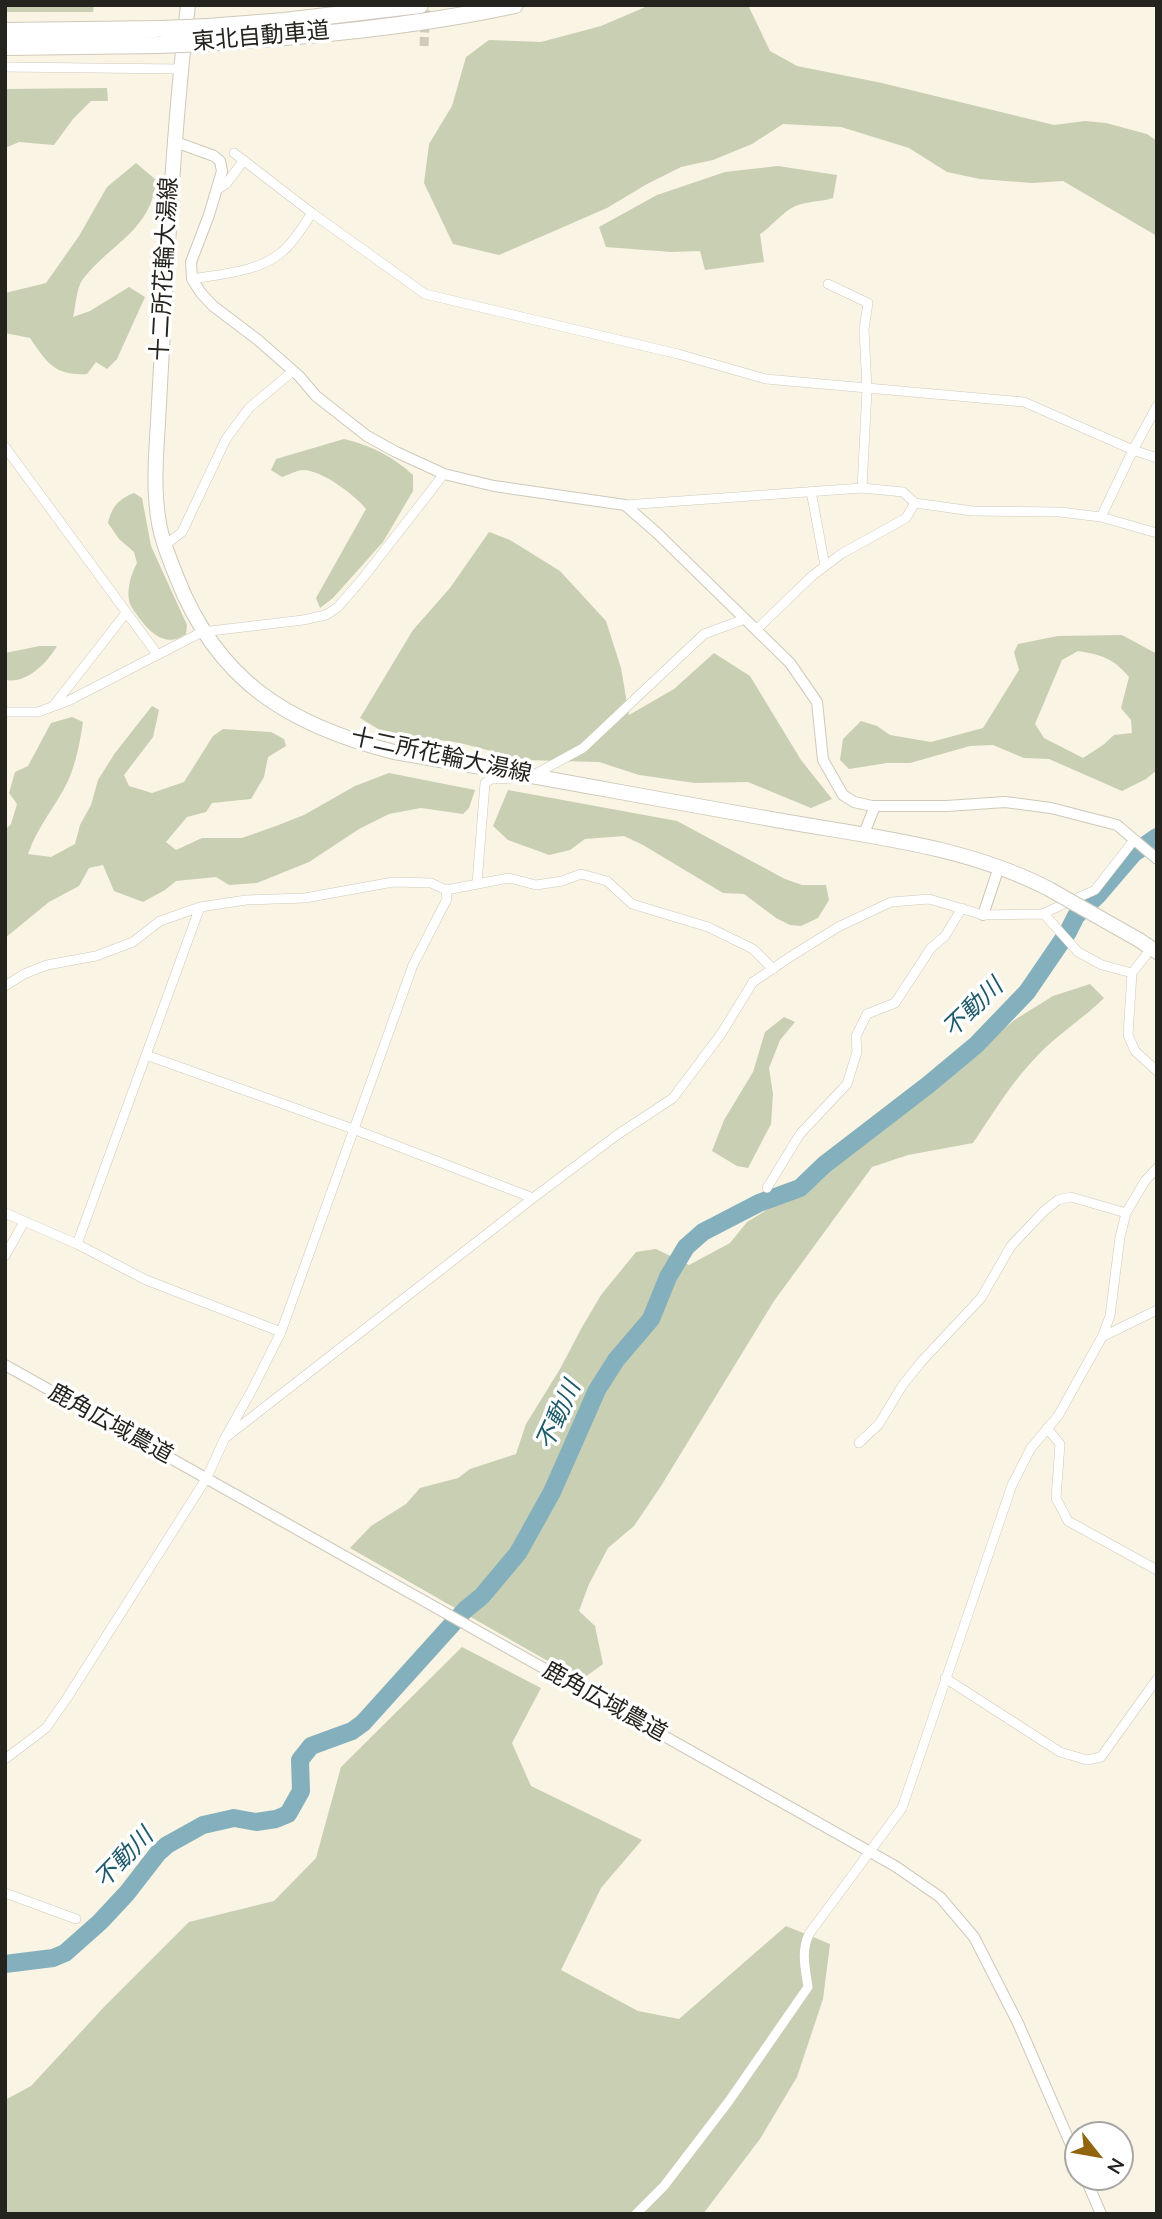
<!DOCTYPE html>
<meta charset="utf-8">
<style>
body{margin:0}
#map{position:relative;width:1162px;height:2219px;overflow:hidden;background:#f9f4e4;font-family:"Nunito Sans",sans-serif}
canvas{display:block}
.frame{position:absolute;inset:0;border:7px solid #25231d;pointer-events:none}
.north{position:absolute;left:1064px;top:2121px;width:70px;height:70px;box-sizing:border-box;background:#fff;border:2px solid #a8a7a5;border-radius:50%;rotate:121deg;font-size:19px;font-weight:700;line-height:28px;text-align:center;color:#25231d}
.north::after{content:'';display:block;margin:auto;width:24px;height:32px;background:#90650d;clip-path:polygon(50% 0,100% 100%,50% 72%,0 100%)}
</style>
<div id="map">
<canvas width="1162" height="2219"></canvas>
<div class="frame"></div>
<div class="north">N</div>
</div>
<script>
const ctx = document.querySelector('canvas').getContext('2d');
ctx.lineJoin = 'round';
function fill(path, color) { ctx.fillStyle = color; ctx.fill(path, 'evenodd'); }
function strokePath(path, color, width, dash) { ctx.strokeStyle = color; ctx.lineWidth = width; ctx.lineCap = dash ? 'butt' : 'round'; ctx.setLineDash(dash || []); ctx.stroke(path); }
function label(font, color, halo, rows, align = 'center') {
  ctx.font = font + ' "Nunito Sans","Noto Sans JP",sans-serif'; ctx.lineWidth = 7; ctx.setLineDash([]); ctx.textBaseline = 'middle'; ctx.strokeStyle = halo; ctx.fillStyle = color; for (const [text, x, y, turn = 0] of rows) {
    ctx.save(); ctx.translate(x, y); ctx.rotate((+turn || 0) * Math.PI / 180); ctx.textAlign = isNaN(turn) ? turn : align; if (halo) ctx.strokeText(text, 0, 0); ctx.fillText(text, 0, 0); ctx.restore();
  }
}
fill(new Path2D(`
 M5 5H94L93 12H5Z
 M650 5H748L770 51 797 66 882 83 1054 125 1085 121 1106 123 1147 134 1157 141V236L1063 181 1032 183 980 179 947 172 909 148 841 127 783 124 752 144 713 160 681 167 647 184 607 208 499 255 453 244 424 183 429 144 452 106 466 57 489 40 541 42 601 26Z
 M107 88 108 101H91L73 119 54 145 19 142 5 148V89Z
 M136 163 156 180C152 230 110 244 83 279 76 288 76 306 73 317L90 311 129 287 145 297 117 359 107 369 96 362 87 374C55 376 47 363 30 338L5 333V293L46 283 79 236 107 187Z
 M778 166 837 175 833 198C819 203 803 200 790 209 779 216 771 227 760 234L764 262 705 270 700 251 671 252 606 247 599 227 657 195 725 172Z
 M344 439C370 445 394 457 413 475V491L383 542 333 598 320 608 316 598 366 509C355 495 323 471 304 470 297 470 288 475 282 477L271 470 276 459Z
 M134 493 142 498 151 546 187 625 186 634C166 649 149 632 137 615 134 610 130 606 129 600 127 588 131 574 137 563L134 552 119 539 108 523C112 507 118 499 134 493Z
 M489 532 510 540 560 571 606 621 621 668 629 715 674 689 714 653 750 676 801 760 832 799 811 808 748 782 695 783 639 775 599 762 526 760 460 743 383 732 360 718 413 630 450 588Z
 M1122 635 1157 654V770L1146 779 1122 791 1049 759 1024 758 993 745 970 746 910 763H887L849 769 840 760 843 739 861 721 877 726 890 735 931 742 983 728 1019 670 1014 652 1018 644 1058 636ZM1078 651C1102 655 1113 658 1129 677L1121 708 1131 720 1132 733 1114 735 1103 745 1083 758 1044 738 1035 724 1062 660Z
 M40 646H57C47 663 27 684 5 680V653Z
 M152 706 159 710 153 737 124 775 129 786 152 793 184 782 213 736 223 729 271 732 284 739 286 746 268 757 264 777 251 799 212 803 206 812 187 817 166 842 176 850 202 838H242L276 826 304 815 355 786 389 773 475 790 469 808 463 814 421 808 389 814 359 829 309 862 257 883 229 885 216 877 176 881 165 890 143 902 114 891 103 865 89 868 79 886 49 902 5 938V830L11 824 17 804 9 793 15 772 28 766 51 723 72 717 83 722C80 742 76 763 68 781 56 806 37 827 28 854L51 857 75 844 80 825 91 805 98 780 115 753Z
 M508 790 677 821 785 879 802 885H826L829 900 818 918 801 926 790 925 776 918 744 894 723 893 643 845 624 836 585 839 570 850 549 855 508 840 493 826Z
 M1090 984 1104 998C1085 1017 1061 1032 1042 1051 1014 1078 994 1112 973 1143L908 1155 872 1167 774 1301 661 1486 634 1526 608 1548 589 1584 579 1611 595 1626 603 1664 581 1680 350 1548 371 1526 406 1504 420 1488 458 1478 470 1469 516 1454 526 1424 560 1369 581 1329 601 1295 636 1252 656 1249 689 1265 730 1243 747 1222 796 1192 1016 1019 1053 996Z
 M784 1017 795 1022 780 1040 769 1068 773 1094 771 1124 748 1168 737 1166 712 1151 724 1120 753 1072 765 1032Z
 M462 1647 541 1688 512 1743 531 1786 642 1840 601 1888 561 1970 638 2011 679 2019 786 1926 830 1944 823 1999 797 2077 760 2139 703 2214H5V2100L31 2086 104 2007 189 1922 274 1901 316 1858 341 1767Z`), '#c9cfb2');
strokePath(new Path2D(`
 M5 1964 53 1958 65 1953 100 1922 127 1893 158 1853 167 1845 203 1825 234 1818 256 1822 276 1819 288 1814 301 1791 300 1760 311 1746 352 1731 363 1723 465 1610 482 1596 518 1553 552 1492 597 1390 616 1360 651 1319 668 1277 686 1247 703 1232 759 1203 800 1188 824 1165 928 1085 976 1045 1027 992 1068 932 1076 916 1098 895 1134 853 1157 837`), '#83b0bc', 18);
strokePath(new Path2D(`
 M424 46 426 5`), '#cfcabc', 9, [9, 4.5]);
const minor = new Path2D(`
 M5 67 180 69
 M234 153 312 213 425 294 678 354 766 379 1024 402 1133 450 1157 458
 M218 189 226 184 244 160
 M192 279C221 274 259 272 282 252 294 242 303 226 312 213
 M828 284 868 303 864 329 867 390 862 488
 M5 447 157 654
 M811 491 825 566
 M625 505 862 488 903 492 915 503 972 511 1060 512 1101 517 1157 533
 M1101 517 1133 450 1157 406
 M165 545 182 532 226 439 249 408 293 371
 M756 630 812 576 841 554 906 518 915 503
 M54 705 126 613
 M5 712H38L68 701 202 632 303 620 326 615 338 607 363 578 444 474
 M532 776 583 748 704 634 745 619
 M477 883 485 783 491 779 518 778
 M1044 914 1078 952 1102 965 1132 973
 M1146 955 1132 973 1128 1035 1135 1051 1157 1071
 M5 986 24 974 47 965 96 956 133 942 160 921 200 907 246 900 305 898 393 882 431 883 446 890 509 878 536 885 562 881 581 874 607 881 632 904 708 927 753 949 773 969
 M146 1055 353 1129 533 1198
 M767 1188 800 1134 847 1084 857 1052 856 1036 867 1014 895 1003 931 948 945 936 962 908
 M5 1213 77 1244 146 1280 281 1332
 M77 1244 200 907
 M5 1256 24 1222
 M1102 1337 1157 1310
 M1047 1428 1060 1444 1056 1498 1068 1521 1157 1570
 M225 1438 533 1198 617 1135 673 1098 721 1034 753 982 790 957 838 927 891 902 929 899 983 915 1042 914 1095 890 1134 840
 M859 1443 879 1424 902 1386 921 1362 981 1298 1011 1246 1044 1211 1058 1200 1071 1197 1126 1213
 M945 1678 1060 1752 1087 1760 1101 1757 1157 1679
 M5 1759 46 1728 67 1698 206 1479 225 1438 253 1388 281 1332 413 965 447 899 446 890
 M5 1893 76 1919
 M636 2214 664 2186 729 2101 808 1987C805 1968 801 1951 809 1934L902 1808 1012 1485 1031 1448 1058 1416 1102 1337 1110 1316 1120 1237 1126 1213 1145 1181 1157 1168`);
const tertiary = new Path2D(`
 M173 141 214 156 220 161 222 171 209 215 191 262 192 279 201 293 213 306 258 340 299 376 316 396 367 436 396 452 444 474 494 486 625 505 657 533 790 663 817 702 823 760 843 795 854 802 872 806H947L1005 802 1051 808 1117 825 1157 859
 M863 836 875 806
 M983 915 999 867
 M5 1365 895 1866 940 1897 974 1937 1018 2023 1078 2161
 M1085 2177 1101 2214`);
const primary = new Path2D(`
 M188 5C176 107 170 209 164 311 162 348 160 385 158 422 156 455 153 490 159 523 162 542 170 560 177 578 218 682 289 725 394 752 520 773 645 797 771 819 864 836 965 845 1049 889
 M1139 940 1157 952`);
const motorway = new Path2D(`
 M208 27 284 21 420 5
 M5 31 162 29
 M206 43C309 36 414 27 515 5
 M5 47 159 45`);
strokePath(minor, '#cec9ba', 10);
strokePath(tertiary, '#cec9ba', 12);
strokePath(primary, '#cec9ba', 16);
strokePath(motorway, '#cec9ba', 18);
strokePath(minor, '#fff', 9);
strokePath(tertiary, '#fff', 10);
strokePath(primary, '#fff', 14);
strokePath(motorway, '#fff', 16);
const primaryBridge = new Path2D(`
 M1049 889 1139 940`);
const motorwayBridge = new Path2D(`
 M162 29 208 27
 M159 45 206 43`);
strokePath(primaryBridge, '#cec9ba', 16, []);
strokePath(motorwayBridge, '#cec9ba', 18, []);
strokePath(primaryBridge, '#fff', 14);
strokePath(motorwayBridge, '#fff', 16);
label('23px', '#25231d', '#fff', [
 ["東北自動車道",261,38,-5],
 ["十二所花輪大湯線",166,269,-87],
 ["十二所花輪大湯線",441,757,12],
 ["鹿角広域農道",110,1425,29],
 ["鹿角広域農道",604,1703,29]
]);
label('italic 24px', '#1e5a69', '#fff', [
 ["不動川",974,1009,-44],
 ["不動川",560,1416,-65],
 ["不動川",125,1859,-46]
]);
</script>
